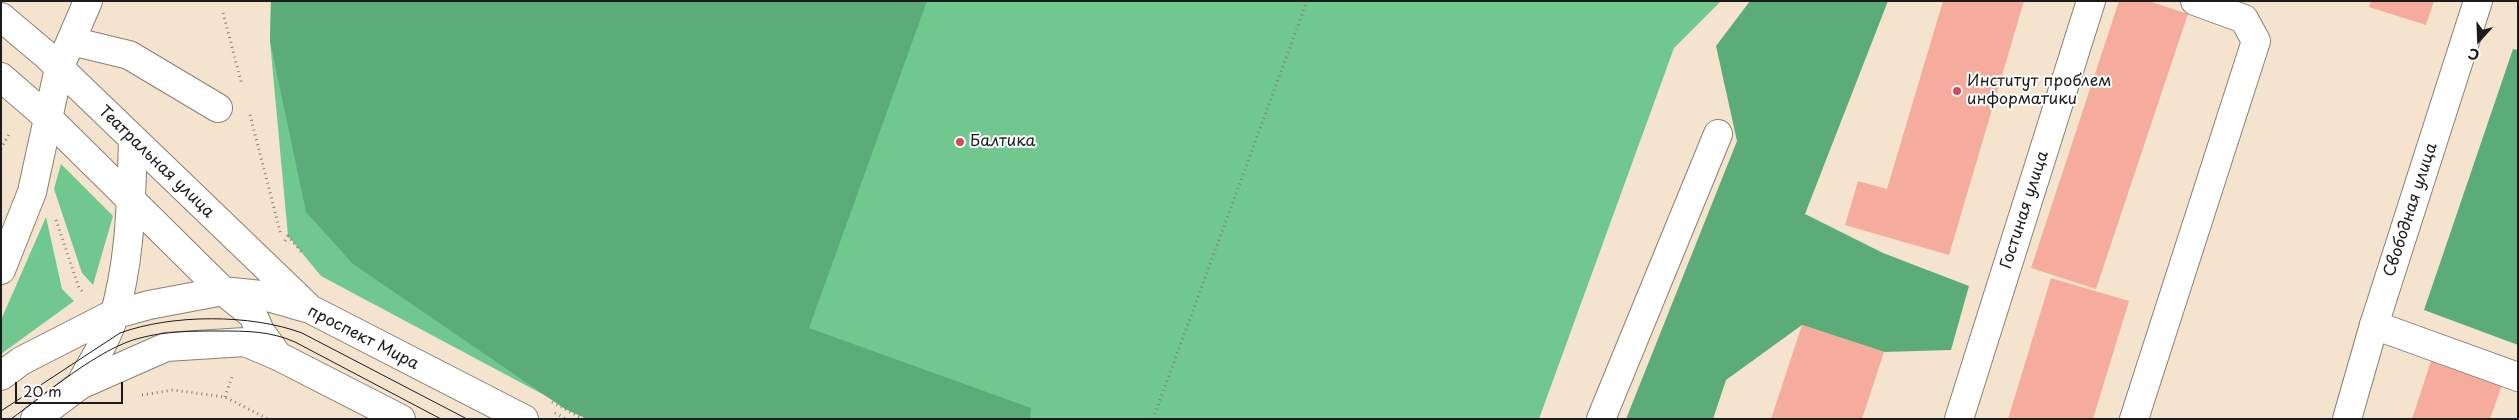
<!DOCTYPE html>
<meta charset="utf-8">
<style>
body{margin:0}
#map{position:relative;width:2519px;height:420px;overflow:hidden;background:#f5e4cd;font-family:"Playpen Sans",sans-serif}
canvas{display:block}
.frame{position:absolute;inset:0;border:2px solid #1c1c1c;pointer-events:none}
.north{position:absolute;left:2454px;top:15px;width:50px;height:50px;-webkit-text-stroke:4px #fff;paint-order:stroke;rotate:200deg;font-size:14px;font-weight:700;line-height:20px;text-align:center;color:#1c1c1c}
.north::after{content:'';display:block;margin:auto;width:18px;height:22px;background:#1c1c1c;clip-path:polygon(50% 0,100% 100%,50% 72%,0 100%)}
.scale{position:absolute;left:15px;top:382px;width:108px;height:22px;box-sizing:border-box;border:2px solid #1c1c1c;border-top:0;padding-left:6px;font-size:15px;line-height:18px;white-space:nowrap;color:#1c1c1c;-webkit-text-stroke:4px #fff;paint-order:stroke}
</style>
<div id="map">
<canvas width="2519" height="420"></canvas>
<div class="frame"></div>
<div class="north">С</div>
<div class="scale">20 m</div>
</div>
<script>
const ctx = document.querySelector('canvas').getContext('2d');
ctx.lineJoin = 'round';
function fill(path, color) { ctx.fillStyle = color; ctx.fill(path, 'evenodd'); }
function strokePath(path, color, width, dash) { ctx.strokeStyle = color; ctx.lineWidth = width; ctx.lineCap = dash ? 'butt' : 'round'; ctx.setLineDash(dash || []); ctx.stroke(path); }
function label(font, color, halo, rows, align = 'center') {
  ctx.font = font + ' "Playpen Sans",sans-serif'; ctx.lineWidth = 4; ctx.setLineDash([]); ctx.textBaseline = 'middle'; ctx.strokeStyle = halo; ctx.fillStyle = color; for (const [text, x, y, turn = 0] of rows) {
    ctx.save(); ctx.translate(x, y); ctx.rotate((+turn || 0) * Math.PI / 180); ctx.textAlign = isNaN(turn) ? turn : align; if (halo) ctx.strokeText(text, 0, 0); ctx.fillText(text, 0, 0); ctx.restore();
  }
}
fill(new Path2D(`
 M271 1H1721L1674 48 1539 419H589L321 276 288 236 270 41Z
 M61 164 113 216 93 285 82 273 54 189Z
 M46 217 62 289 74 301 1 354V320Z`), '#70c88f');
fill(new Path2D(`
 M271 1H927L809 328 1031 408 1030 419H587L565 409 353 264 306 212 270 41Z
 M1750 1H1888L1805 214 1883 253 1969 286 1951 350 1884 352 1802 325 1726 380 1713 419H1626L1737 141 1716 46Z
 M2513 49 2518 50V345L2424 310Z`), '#5cac7a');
fill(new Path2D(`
 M1943 1H2024L1949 255 1845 225 1858 181 1887 189Z
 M2119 1H2149L2188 14 2096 289 2031 268Z
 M2371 1H2434L2426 25 2369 7Z
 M2051 278 2129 301 2093 419H2008Z
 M1802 325 1884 352 1862 419H1771Z
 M2431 361 2502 385 2490 419H2412Z`), '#f6ac9c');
const minor = new Path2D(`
 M71 41 129 55 218 108
 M64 57 88 1
 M2374 325 2518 377
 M1601 419 1718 134
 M1959 419 2091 1
 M2134 419 2256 41 2244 19 2195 1`);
const major = new Path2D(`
 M1 17 45 54 307 306
 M1 77 47 117 223 291 253 315 260 331 278 356
 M1 270 32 192 59 68
 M1 376 21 361 109 316 149 305 223 291 261 295 310 309 524 419
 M80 385C91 364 106 342 113 319 131 261 131 200 133 140
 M35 419 80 385 166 347 245 342 278 356 401 419
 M2347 419 2374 325 2478 1`);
strokePath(minor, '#888074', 30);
strokePath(major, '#888074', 30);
strokePath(new Path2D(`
 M223 13 242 85
 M250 115 281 235
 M1 149 9 134
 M56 220 79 288 84 293
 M285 241 288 236 303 254
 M142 395 173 390 225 397 268 419
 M225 397 233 374
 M552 402 583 419
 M555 413 566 419
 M1153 419 1307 1`), '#888074', 3, [1, 4]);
strokePath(minor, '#fff', 28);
strokePath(major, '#fff', 28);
strokePath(new Path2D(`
 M1 411 120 333C172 314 251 314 302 333L467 419
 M11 419C46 394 99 348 140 338 166 331 193 331 220 331 247 331 270 331 295 342L441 419`), '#1c1c1c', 1);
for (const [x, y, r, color] of [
 [1957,91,5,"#d1495b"],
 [960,142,5,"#d1495b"]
]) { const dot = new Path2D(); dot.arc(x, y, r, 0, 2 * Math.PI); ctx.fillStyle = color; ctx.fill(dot); strokePath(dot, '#fff', 2); }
label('16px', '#1c1c1c', '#fff', [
 ["Институт проблем",1967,82],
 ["информатики",1967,100],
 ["Балтика",970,142]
], 'left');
label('16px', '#1c1c1c', '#fff', [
 ["Театральная улица",156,162,44],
 ["Гостиная улица",2025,210,-72],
 ["Свободная улица",2411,210,-72],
 ["проспект Мира",363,338,27]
]);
</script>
